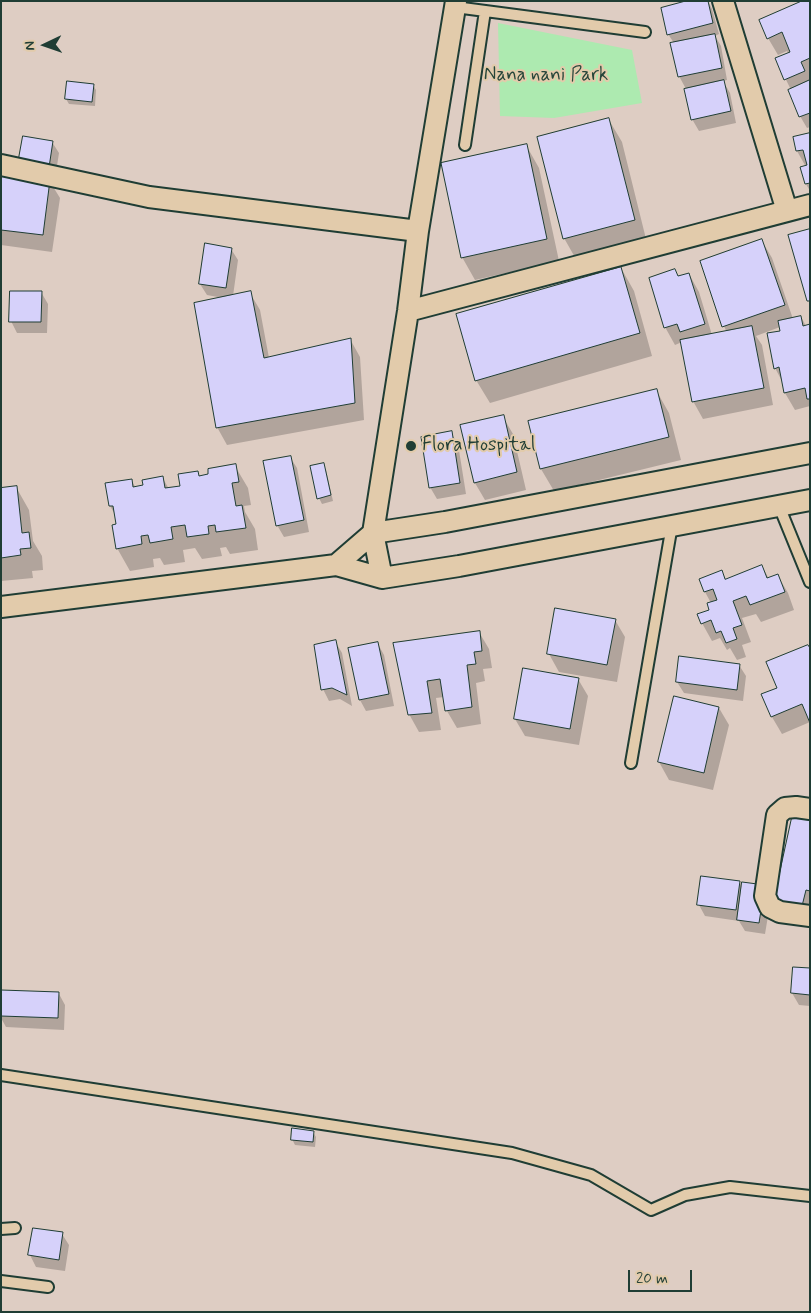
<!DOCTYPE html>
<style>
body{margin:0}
#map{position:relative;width:811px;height:1313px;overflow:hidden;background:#decdc3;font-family:Mynerve,sans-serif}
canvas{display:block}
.frame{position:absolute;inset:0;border:2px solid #1f3d34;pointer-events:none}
.north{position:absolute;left:20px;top:20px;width:50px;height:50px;-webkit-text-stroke:4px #e2cbab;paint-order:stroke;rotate:267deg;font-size:14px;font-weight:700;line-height:20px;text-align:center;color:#1f3d34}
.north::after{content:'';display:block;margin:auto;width:18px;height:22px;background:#1f3d34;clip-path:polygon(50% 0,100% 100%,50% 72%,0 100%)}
.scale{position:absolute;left:628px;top:1270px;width:64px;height:22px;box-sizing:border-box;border:2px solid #1f3d34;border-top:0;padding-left:6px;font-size:15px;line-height:18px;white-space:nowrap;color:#1f3d34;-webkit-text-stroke:4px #e2cbab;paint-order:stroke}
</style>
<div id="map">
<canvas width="811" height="1313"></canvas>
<div class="frame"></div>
<div class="north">N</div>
<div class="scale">20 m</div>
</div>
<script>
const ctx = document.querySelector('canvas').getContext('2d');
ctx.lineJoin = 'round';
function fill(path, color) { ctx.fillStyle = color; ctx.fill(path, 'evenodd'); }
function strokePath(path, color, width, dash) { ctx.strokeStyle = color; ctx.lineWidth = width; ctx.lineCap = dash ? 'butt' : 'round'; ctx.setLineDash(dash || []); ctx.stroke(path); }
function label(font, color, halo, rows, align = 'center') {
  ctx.font = font + ' Mynerve,sans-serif'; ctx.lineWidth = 4; ctx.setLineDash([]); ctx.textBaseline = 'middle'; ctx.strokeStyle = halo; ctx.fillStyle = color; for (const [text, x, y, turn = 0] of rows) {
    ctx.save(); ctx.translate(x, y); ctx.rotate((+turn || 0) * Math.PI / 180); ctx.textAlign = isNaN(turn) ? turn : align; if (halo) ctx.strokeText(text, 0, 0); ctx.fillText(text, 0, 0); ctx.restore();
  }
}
fill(new Path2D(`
 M498 23 632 50 642 103 554 118 500 116Z`), '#adeab0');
fill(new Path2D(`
 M708 1 712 9 719 34 715 36 721 46 727 80 723 81 730 93 736 123 699 131 692 119 686 89 679 76 674 43 668 34Z
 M797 1H810V127L807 128 800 116 791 90 776 59 788 53 787 51 778 55 768 38 800 3Z
 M93 85 96 90 95 106 69 104 66 99Z
 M609 120 622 142 647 243 577 261 564 238Z
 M810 134V191L806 184 802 168 806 167 797 151 794 138Z
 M52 142 59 153 54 185H52L60 198 52 252 1 245V175Z
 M526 145 539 168 559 261 475 280 462 257Z
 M762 241 772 258 793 319 801 317 806 326H810V406L795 410 785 393 783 383 775 368 781 332 780 327 756 336 762 345 773 405 703 419 693 401 682 342 675 345 665 327 679 278 689 274 699 292 712 335 727 333 724 326Z
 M231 249 238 260 233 296 250 293 260 310 269 358 350 339 360 357 364 420 227 445 217 427 223 298 207 295 200 284Z
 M621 268 634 291 652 356 490 403 476 380Z
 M41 292 48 304 47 333H17L11 321Z
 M656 390 669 413 681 460 554 491 541 469Z
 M503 417 513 434 526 490 485 500 475 483Z
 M451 433 458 444 466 494 437 499 430 487Z
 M290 457 297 468 309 532 284 537 277 525Z
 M323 464 326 470 333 501 322 504 319 498Z
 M235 466 248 488 251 505 244 506 245 512 255 529 258 550 230 554 226 547 220 548 222 556 202 559 195 548 183 550 185 562 164 565 160 558 153 559 154 567 130 571 117 548 116 516 110 506 107 484 131 480 136 488 144 486 162 477 169 489 182 487 197 472 200 477Z
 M16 487 29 510 33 541 42 556 43 570 32 571 33 578 1 581V489Z
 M762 566 769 579 778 576 788 593 794 610 761 622 756 614 742 618 751 642 742 645 746 657 737 660 730 648 727 650 720 638 712 641 702 623 711 610V603L705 592 722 572 726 579Z
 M615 620 625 637 617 682 559 672 549 654Z
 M479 632 489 649 492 668 483 669 485 681 476 683 481 724 457 728 447 711 444 697 436 698 441 730 419 732 409 714 395 644Z
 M335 641 342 653 352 706 340 699 329 701 323 689Z
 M378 644 384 655 394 706 366 711 360 700 350 649Z
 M810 650V722L782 734 772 717 779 689Z
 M739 665 746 676 743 701 684 693 677 682Z
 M578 679 588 696 579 745 525 736 515 719Z
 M719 708 729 725 713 790 669 780 659 762Z
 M810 818V927L788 922 775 900Z
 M739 882 743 888 771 898 765 934 745 931 739 921 705 916 699 905Z
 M810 969V1006L799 1005 792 993Z
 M1 991 59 994 65 1005 64 1030 6 1027 1 1018Z
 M313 1132 316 1137 315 1147 295 1145 292 1139Z
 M62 1234 69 1245 65 1271 36 1267 30 1255Z`), '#0003');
const building = new Path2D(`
 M686 1H708L713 23 667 35 661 8Z
 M802 1H810V58L801 62 805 71 784 80 775 58 790 52 782 32 767 39 759 20Z
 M715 34 722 68 678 77 670 43Z
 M724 80 731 111 691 120 684 89Z
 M810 80V113L799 117 788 90Z
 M67 81 94 84 92 102 65 99Z
 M609 118 635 220 563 239 537 137Z
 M810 133V183L805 184 800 167 807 165 803 150 796 151 793 137Z
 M23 136 53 141 48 174 17 169Z
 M527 144 547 239 461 258 441 163Z
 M1 173 50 180 43 235 1 230Z
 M810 229V301H807L788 235Z
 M762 239 785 305 722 327 700 261Z
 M205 243 232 248 226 288 199 284Z
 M621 267 640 333 475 381 456 314Z
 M675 269 678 276 689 273 705 324 680 332 677 324 664 328 649 278Z
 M10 291H42L41 322H9Z
 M251 291 264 358 351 338 355 403 216 428 194 303Z
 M801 316 803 326 810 324V399H807L805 388 784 393 779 367 774 369 767 333 780 331 778 321Z
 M752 326 764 388 692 402 680 340Z
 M657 389 669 437 540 469 528 421Z
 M504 415 517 472 474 483 460 425Z
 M452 431 460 483 429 488 421 437Z
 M291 456 304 520 276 526 263 461Z
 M324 463 331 495 317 499 310 466Z
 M236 464 239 482 232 483 236 506 242 505 246 528 216 532 215 525 208 526 209 534 187 537 185 525 171 527 173 539 150 543 148 535 141 536 142 544 116 549 112 525 116 524 113 506H109L105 483 132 479 133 487 143 485 142 480 163 476 165 488 180 486 178 474 198 471 199 476 208 474V469Z
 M17 486 22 533 29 532 31 548 20 549 21 555 1 558V488Z
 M762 565 767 578 778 574 785 592 750 605 746 596 733 601 742 625 733 628 737 639 726 643 721 631 716 633 711 620 701 624 697 614 709 610 707 603 717 600 713 589 704 592 699 579 722 570 725 579Z
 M555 608 616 619 607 665 547 654Z
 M480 631 482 651 474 652 476 664 467 665 472 707 445 711 440 679 427 681 432 713 408 715 393 643Z
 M336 640 347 695 332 688 321 690 314 645Z
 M378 642 389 694 359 700 348 648Z
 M808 645 810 648V723L802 704 771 717 761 694 777 688 766 662Z
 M679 656 740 664 737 690 676 682Z
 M523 668 579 678 570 729 514 719Z
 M674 696 719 707 704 773 658 762Z
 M793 813 810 816V891L806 890 802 906 774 900Z
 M701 876 740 881 736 910 697 905Z
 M742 882 765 885 759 923 737 920Z
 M793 967 810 968V995L791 993Z
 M1 990 59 992 58 1018 1 1016Z
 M292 1128 314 1131 313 1142 291 1140Z
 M33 1228 63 1232 59 1260 28 1255Z`);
fill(building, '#d6d1fa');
strokePath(building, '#1f3d34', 1);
const service = new Path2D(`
 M455 7 645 32
 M465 145 485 11
 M779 506 810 582
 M631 763 672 525
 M1 1075 512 1153 591 1175 651 1210 685 1195 730 1187 810 1196
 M1 1229 15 1228
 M1 1281 48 1287`);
const minor = new Path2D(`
 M723 1 787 211
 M1 165 149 197 418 231
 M408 311 810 205
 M336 565 373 533 445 522 810 453
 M382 578 373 533 408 311 418 231 456 1
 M1 607 336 565 382 578 459 566 810 500
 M810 809 796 807 785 808 777 815 765 896 770 907 780 912 810 916`);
strokePath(service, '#1f3d34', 14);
strokePath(minor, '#1f3d34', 24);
strokePath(service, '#e2cbab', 10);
strokePath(minor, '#e2cbab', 20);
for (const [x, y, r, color] of [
 [411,446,6,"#1f3d34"]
]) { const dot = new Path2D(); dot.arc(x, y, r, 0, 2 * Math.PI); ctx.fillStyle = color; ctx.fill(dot); strokePath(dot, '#e2cbab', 2); }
label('19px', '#26463a', '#e2cbab', [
 ["Nana nani Park",546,76]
]);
label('19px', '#1f3d34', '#e2cbab', [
 ["Flora Hospital",422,446]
], 'left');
</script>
